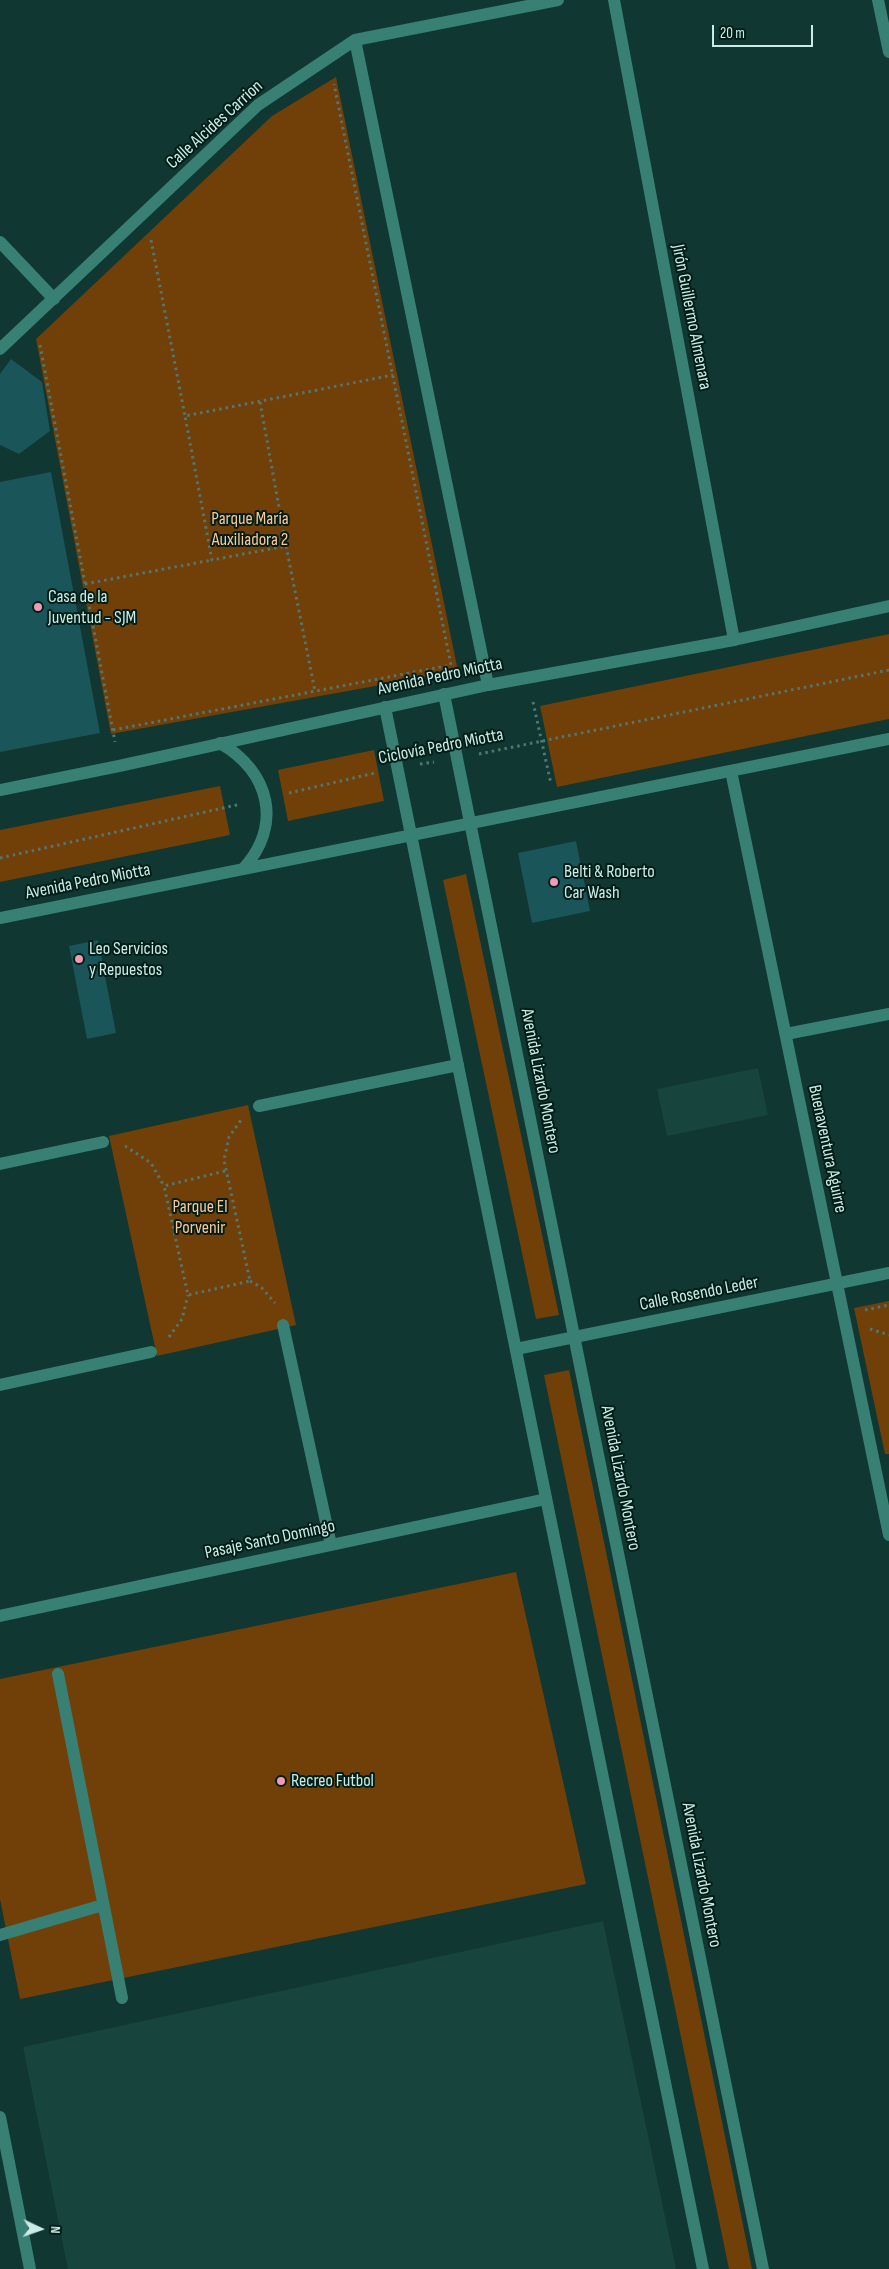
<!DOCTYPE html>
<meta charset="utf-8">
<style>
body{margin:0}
#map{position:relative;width:889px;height:2269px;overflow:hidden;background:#103731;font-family:"Sofia Sans Condensed",sans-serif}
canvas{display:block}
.north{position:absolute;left:15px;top:2204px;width:50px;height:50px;-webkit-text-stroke:4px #001d18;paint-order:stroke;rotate:93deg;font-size:14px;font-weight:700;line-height:20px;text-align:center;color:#caece5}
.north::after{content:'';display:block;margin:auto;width:18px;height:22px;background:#caece5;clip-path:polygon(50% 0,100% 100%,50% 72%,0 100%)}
.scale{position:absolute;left:712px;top:25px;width:101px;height:22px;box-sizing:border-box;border:2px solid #caece5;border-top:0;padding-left:6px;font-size:15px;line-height:18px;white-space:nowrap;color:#caece5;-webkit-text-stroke:4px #001d18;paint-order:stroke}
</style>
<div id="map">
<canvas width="889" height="2269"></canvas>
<div class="north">N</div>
<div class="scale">20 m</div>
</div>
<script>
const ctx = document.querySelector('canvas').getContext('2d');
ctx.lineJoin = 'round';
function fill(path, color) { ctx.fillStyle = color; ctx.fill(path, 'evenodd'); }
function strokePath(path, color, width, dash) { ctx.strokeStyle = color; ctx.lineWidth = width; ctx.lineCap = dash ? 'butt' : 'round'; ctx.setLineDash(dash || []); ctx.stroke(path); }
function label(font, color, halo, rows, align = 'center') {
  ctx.font = font + ' "Sofia Sans Condensed",sans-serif'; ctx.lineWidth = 4; ctx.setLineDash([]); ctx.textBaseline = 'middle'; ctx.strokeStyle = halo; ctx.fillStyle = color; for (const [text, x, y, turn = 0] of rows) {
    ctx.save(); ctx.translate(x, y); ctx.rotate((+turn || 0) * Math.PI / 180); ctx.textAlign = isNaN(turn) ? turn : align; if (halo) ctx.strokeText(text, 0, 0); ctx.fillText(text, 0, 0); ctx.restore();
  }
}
fill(new Path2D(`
 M758 1068 768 1115 667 1136 657 1089Z
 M603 1921 676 2269H68L23 2047Z`), '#17443d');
fill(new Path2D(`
 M336 77 458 671 111 734 36 339 272 116Z
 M889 634V719L557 787 540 706Z
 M374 750 384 801 288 821 278 770Z
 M220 786 230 835 0 882V830Z
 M466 874 559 1315 536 1319 443 880Z
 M248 1105 296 1325 157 1356 109 1136Z
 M889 1301V1454H885L854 1308Z
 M569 1370 752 2269H729L544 1375Z
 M516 1572 586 1884 20 1999 0 1899V1679Z`), '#713f08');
fill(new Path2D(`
 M11 359 42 382 50 431 19 454 0 445V374Z
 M51 472 100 733 0 752V482Z
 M576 841 590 911 532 923 518 853Z
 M98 940 116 1033 87 1039 69 946Z`), '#1a5559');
strokePath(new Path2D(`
 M151 240 185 416
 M40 345 115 742
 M260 402 286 546 212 560 185 416 393 375
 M286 546 315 691
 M85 584 212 560
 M533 702 551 784
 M113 730 451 665 334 84
 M479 754 889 670
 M420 764 434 762
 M289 793 375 773
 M0 858 241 804
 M125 1146 151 1163 164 1186
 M225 1171 164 1186 188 1295 250 1281 224 1160 229 1137 241 1120
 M250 1281 262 1288 275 1303
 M865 1310 889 1305
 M870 1329 889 1335
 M169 1337 182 1319 188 1295`), '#527771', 3, [2.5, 4]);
strokePath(new Path2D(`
 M58 1674 122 1998
 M0 1935 103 1905`), '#387f74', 12);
strokePath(new Path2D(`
 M0 242 54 299`), '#387f74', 12);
strokePath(new Path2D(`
 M614 0 734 640
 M878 0 889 52
 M355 40 488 685
 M0 349 258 105 355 40 558 0
 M731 771 889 1535
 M786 1034 889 1014
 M259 1106 458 1065
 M0 1164 103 1142
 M283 1325 331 1545
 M516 1349 889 1273
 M0 1385 151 1352
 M0 1616 546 1499`), '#387f74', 12);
strokePath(new Path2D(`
 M444 694 763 2269
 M385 707 703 2269`), '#387f74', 12);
strokePath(new Path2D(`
 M220 743C270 772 283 825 243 869
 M0 790 119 766 488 685 734 640 889 606
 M0 918 889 739
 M0 2117 30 2269`), '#387f74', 12);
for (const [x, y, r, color] of [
 [38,607,5,"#f19ab3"],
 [554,882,5,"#f19ab3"],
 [79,959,5,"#f19ab3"],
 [281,1781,5,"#f19ab3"]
]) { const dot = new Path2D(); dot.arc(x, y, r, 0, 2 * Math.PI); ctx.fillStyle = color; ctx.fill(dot); strokePath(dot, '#001d18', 2); }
label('18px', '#caece5', '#001d18', [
 ["Calle Alcides Carrion",215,125,-42],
 ["Jirón Guillermo Almenara",691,317,79],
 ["Avenida Pedro Miotta",440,677,-12],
 ["Ciclovía Pedro Miotta",441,747,-11],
 ["Avenida Pedro Miotta",88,882,-11],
 ["Avenida Lizardo Montero",540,1081,79],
 ["Buenaventura Aguirre",827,1149,78],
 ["Calle Rosendo Leder",699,1294,-11],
 ["Avenida Lizardo Montero",620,1478,79],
 ["Pasaje Santo Domingo",270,1540,-12],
 ["Avenida Lizardo Montero",701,1875,79]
]);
label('18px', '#ffc696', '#001d18', [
 ["Parque María",250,519],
 ["Auxiliadora 2",250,540],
 ["Parque El",200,1207],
 ["Porvenir",200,1228]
]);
label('18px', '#caece5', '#001d18', [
 ["Casa de la",48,597],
 ["Juventud - SJM",48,618],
 ["Belti & Roberto",564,872],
 ["Car Wash",564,893],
 ["Leo Servicios",89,949],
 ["y Repuestos",89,970],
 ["Recreo Futbol",291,1781]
], 'left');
</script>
